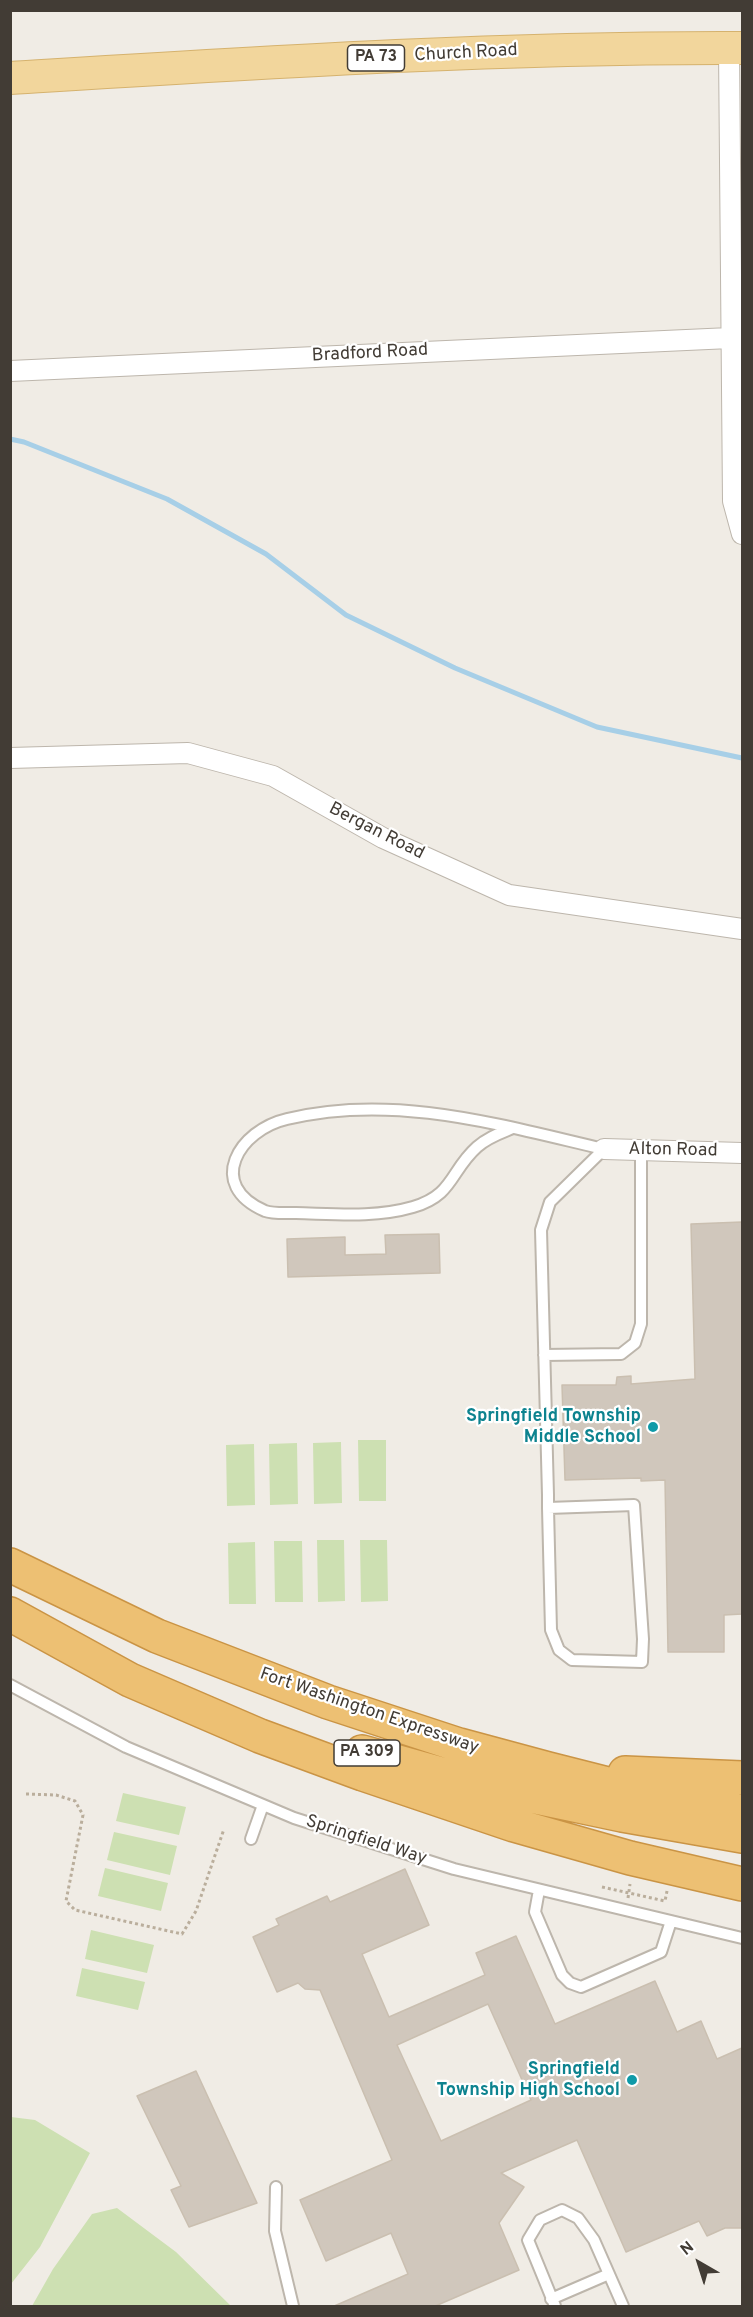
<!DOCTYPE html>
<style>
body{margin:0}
#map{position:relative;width:753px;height:2317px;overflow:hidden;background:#f0ece5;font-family:Overpass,sans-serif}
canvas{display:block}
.frame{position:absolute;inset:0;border:12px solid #423c35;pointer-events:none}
.north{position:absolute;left:669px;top:2233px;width:60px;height:60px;-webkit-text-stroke:4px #fff;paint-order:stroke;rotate:321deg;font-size:16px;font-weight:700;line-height:24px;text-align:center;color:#423c35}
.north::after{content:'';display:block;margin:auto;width:21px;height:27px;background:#423c35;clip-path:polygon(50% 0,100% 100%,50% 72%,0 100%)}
</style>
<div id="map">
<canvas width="753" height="2317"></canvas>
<div class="frame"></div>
<div class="north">N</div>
</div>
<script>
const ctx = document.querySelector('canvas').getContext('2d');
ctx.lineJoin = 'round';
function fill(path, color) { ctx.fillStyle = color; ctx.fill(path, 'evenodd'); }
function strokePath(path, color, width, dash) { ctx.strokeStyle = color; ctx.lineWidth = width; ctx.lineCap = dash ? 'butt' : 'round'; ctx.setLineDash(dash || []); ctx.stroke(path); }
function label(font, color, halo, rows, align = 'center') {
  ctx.font = font + ' Overpass,sans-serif'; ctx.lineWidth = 4.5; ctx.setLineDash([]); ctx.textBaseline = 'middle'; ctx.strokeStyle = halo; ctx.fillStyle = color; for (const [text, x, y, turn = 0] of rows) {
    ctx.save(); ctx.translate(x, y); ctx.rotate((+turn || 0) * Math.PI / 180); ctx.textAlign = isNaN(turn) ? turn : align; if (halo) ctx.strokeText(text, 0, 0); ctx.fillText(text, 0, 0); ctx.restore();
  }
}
fill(new Path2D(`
 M358 1440H386V1501H359Z
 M341 1442 342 1503 314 1504 313 1443Z
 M297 1443 298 1504 270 1505 269 1444Z
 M254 1444 255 1505 227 1506 226 1445Z
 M317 1540H344L345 1601 318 1602Z
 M360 1540H387L388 1601 361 1602Z
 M274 1541H302L303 1602H275Z
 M255 1542 256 1604H229L228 1543Z
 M123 1793 186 1807 179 1835 116 1821Z
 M114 1832 177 1846 170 1875 107 1860Z
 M105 1868 168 1883 161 1911 98 1896Z
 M91 1930 154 1945 147 1973 85 1959Z
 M82 1968 145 1982 138 2010 76 1996Z
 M11 2117 35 2120 90 2153 40 2247 11 2284Z
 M117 2208 176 2252 231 2306H32L53 2269 92 2214Z`), '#cde0b2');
strokePath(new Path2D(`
 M10 439 24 442 167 499 266 554 346 615 455 668 597 727 742 758`), '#a7cfe7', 5);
const building = new Path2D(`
 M742 1222V1614L724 1615V1652H668L665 1480 641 1481V1478L565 1480 562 1385H616L617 1377 631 1376V1384L695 1379 691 1224Z
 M439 1234 440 1273 288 1277 287 1239 345 1237V1255L386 1254 385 1235Z
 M405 1869 429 1925 362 1954 389 2017 485 1975 476 1953 516 1936 555 2024 655 1981 677 2032 701 2021 717 2059 742 2048V2228H725L707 2236 699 2221 626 2252 577 2140 501 2173 524 2187 499 2223 519 2270 433 2307H332L408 2274 391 2233 326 2261 300 2200 392 2160 320 1990 305 1989 298 1983 277 1992 253 1937 279 1925 276 1919 327 1896 330 1902ZM488 2004 531 2100 441 2141 397 2045Z
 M196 2071 257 2203 189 2227 171 2190 181 2186 137 2096Z`);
fill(building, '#d0c7bc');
strokePath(building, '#cabfb0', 1.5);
const lane = new Path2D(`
 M513 1128C501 1133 488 1137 477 1147 450 1171 454 1195 413 1207 375 1218 336 1214 296 1213 287 1213 273 1214 265 1211 205 1185 239 1130 287 1119 394 1093 500 1125 604 1149
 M544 1355 621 1354 635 1343 641 1324V1151
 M548 1508 634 1505 643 1639 642 1662 572 1660 559 1650 551 1630 548 1508V1495L541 1230 550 1202 604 1149
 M10 1685 126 1747 294 1818 454 1869 742 1938
 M251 1839 263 1805
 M539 1890 535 1912 562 1975 570 1983 581 1987 661 1952 671 1921
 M276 2187 275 2231 293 2306
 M551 2299 609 2274
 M555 2306 528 2240 540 2220 562 2210 578 2218 594 2240 623 2306`);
const street = new Path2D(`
 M729 48 733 501 742 534
 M10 371 730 338
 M10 758 188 753 273 776 383 838 509 895 742 929
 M604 1149 742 1153`);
const primary = new Path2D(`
 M10 78C254 63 498 47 742 48`);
const highway = new Path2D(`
 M10 1565 157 1636 328 1702 459 1745 548 1769 639 1792 742 1812
 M10 1614 130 1680 260 1736 363 1774 514 1825 630 1858 742 1884
 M362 1752 484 1786 622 1815 742 1836
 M625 1773 742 1778`);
strokePath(lane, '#bdb6ac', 14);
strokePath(street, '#bdb6ac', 22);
strokePath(primary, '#d5b26e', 34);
strokePath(highway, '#ca9445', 36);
strokePath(new Path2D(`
 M26 1794 56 1795 75 1801 83 1815 66 1901 75 1910 182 1934 196 1911 224 1829
 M602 1887 665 1901 667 1891
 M628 1898 630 1884`), '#baae9c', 3, [3, 3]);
strokePath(lane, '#fff', 10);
strokePath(street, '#fff', 20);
strokePath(primary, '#f2d69c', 32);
strokePath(highway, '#edc073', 33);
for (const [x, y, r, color] of [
 [653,1427,6,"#0f9aa8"],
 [632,2080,6,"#0f9aa8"]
]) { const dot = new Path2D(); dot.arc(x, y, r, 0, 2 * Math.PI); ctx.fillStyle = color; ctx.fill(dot); strokePath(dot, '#fff', 2); }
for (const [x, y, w] of [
 [376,58,57],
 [367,1753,66]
]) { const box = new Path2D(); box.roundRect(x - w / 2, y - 13, w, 26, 4.5); ctx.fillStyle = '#fff'; ctx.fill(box); strokePath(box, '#423c35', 1.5); }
label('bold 16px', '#423c35', null, [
 ["PA 73",376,58],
 ["PA 309",367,1753]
]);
label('18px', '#423c35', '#fff', [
 ["Church Road",466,54,-3],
 ["Bradford Road",370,354,-3],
 ["Bergan Road",376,832,27],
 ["Alton Road",673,1151,1],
 ["Fort Washington Expressway",369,1712,19],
 ["Springfield Way",366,1841,18]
]);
label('bold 18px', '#0d838f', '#fff', [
 ["Springfield Township",641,1417],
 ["Middle School",641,1438],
 ["Springfield",620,2070],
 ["Township High School",620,2091]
], 'right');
</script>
